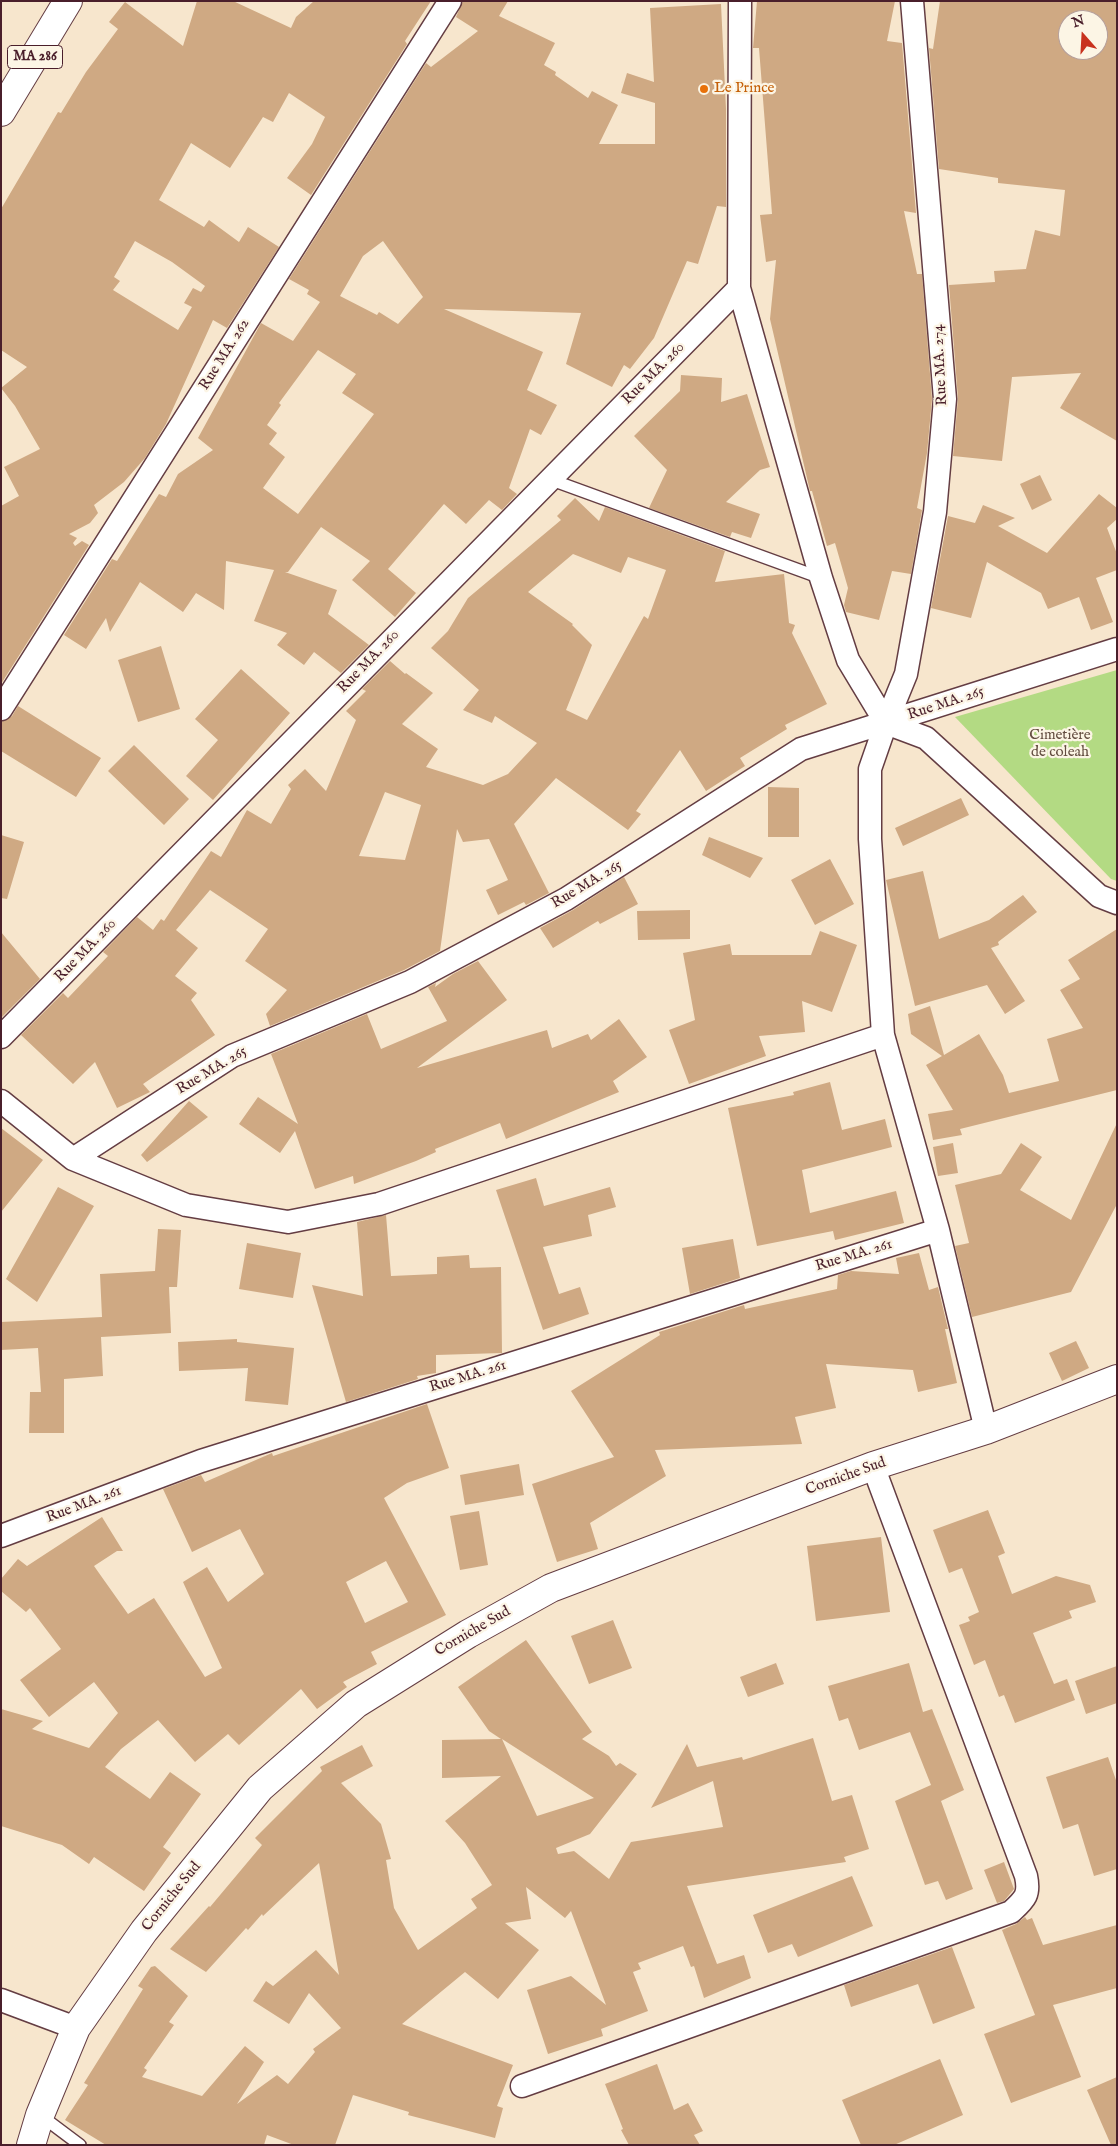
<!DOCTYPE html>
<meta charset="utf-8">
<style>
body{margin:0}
#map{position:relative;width:1118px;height:2146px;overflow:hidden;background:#f7e6cd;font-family:"IM FELL English",serif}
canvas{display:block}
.frame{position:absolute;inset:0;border:2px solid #4a1f2b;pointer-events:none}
.north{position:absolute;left:1058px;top:10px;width:50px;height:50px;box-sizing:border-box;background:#fcf5e5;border:1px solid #b59f9b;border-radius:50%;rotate:341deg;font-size:14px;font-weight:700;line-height:20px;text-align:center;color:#4a1f2b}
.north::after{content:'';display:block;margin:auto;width:18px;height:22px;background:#c8321e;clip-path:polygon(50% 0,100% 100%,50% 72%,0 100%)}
</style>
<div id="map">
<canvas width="1118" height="2146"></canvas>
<div class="frame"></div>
<div class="north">N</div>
</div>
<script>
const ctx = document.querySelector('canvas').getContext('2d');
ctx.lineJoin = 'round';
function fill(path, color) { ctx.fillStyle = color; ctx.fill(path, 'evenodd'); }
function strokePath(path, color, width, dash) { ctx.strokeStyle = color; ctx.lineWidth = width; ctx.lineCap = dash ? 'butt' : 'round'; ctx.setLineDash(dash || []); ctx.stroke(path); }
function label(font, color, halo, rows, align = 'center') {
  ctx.font = font + ' "IM FELL English",serif'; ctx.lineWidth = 4.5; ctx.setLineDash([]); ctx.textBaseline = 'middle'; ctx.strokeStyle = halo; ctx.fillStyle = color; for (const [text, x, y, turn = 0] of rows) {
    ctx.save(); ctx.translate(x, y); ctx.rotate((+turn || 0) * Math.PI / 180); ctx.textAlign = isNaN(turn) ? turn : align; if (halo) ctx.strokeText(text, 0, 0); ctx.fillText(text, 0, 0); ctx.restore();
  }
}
fill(new Path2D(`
 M1117 670V881L1111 879 955 717Z`), '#b3da83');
fill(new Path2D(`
 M197 1H233L291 28 296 17 314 1H431L405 41 407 44 311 195 287 178 312 144 325 117 289 93 273 122 263 117 230 168 191 143 159 200 204 227 209 220 239 242 248 227 279 247 227 328 213 320 166 424 145 458 124 482 94 505 98 513 90 523 69 534 77 538 73 543 75 546 82 541 89 545 1 684V506L19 496 4 467 40 449 15 406 1 388 27 367 1 350V209L58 112 61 113 86 72 118 29 109 22 125 2 183 46ZM135 241 172 262 205 286 201 292 193 288 184 303 192 307 178 330 113 290 120 281 114 277Z
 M463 1H508L499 16 555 43 544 65 556 72 555 75 588 98 592 91 618 105 599 144H655V103L621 93 627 73 654 82 650 8 721 4 726 109V207L717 206 698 264 687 261 654 338 630 369 624 365 612 387 566 364 581 313 444 309 543 352 527 390 557 405 541 435 530 429 509 488 517 494 502 510 489 500 466 524 444 504 388 569 416 593 395 617 352 580 370 561 321 527 288 572H285L337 590 328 614 369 645 341 673 314 652 304 665 277 645 287 633 254 621 274 570 226 561 224 610 196 593 183 612 140 582 110 632 106 618 86 649 64 635 112 559 117 561 159 494 166 497 178 474 213 450 198 438 261 323 293 341 320 302 307 294 309 290 289 279 426 63 431 67 478 31 456 17ZM383 241 423 297 398 324 379 312 377 315 340 296 363 256ZM318 350 356 374 342 393 374 414 298 514 263 488 285 457 269 444 277 433 267 425 281 405 279 403Z
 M757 1H895L887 41 902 43 916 213 904 211 917 274H922L932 399 927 453 917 508 922 510 911 574 892 571 879 620 846 612 844 605 848 588 835 543 827 546 812 491H810L770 319 776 260 766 262 760 215 772 214 759 48H753Z
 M940 1H1117V441L1060 408 1081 373 1012 377 1002 461 953 456 958 398 949 285 995 282 994 271 1026 269 1035 230 1060 236 1065 190 998 183V178L939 169 929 48 933 49ZM1068 20H1098V50H1068Z
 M681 375 722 378 721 402 747 394 770 467 760 470 726 502 760 514 751 538 732 532 730 537 649 508 667 470 634 436 680 391Z
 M1040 475 1052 500 1032 510 1020 484Z
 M1099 494 1117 508V519L1107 528 1117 554V570L1096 578 1113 622 1091 630 1079 597 1048 609 1041 593 987 562 971 618 931 608 948 516 975 523 983 505 1015 518 998 526 1047 553Z
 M575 498 599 521 605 507 725 551 715 582 784 574 789 623 795 625 792 633 827 704 785 725 787 729 740 758 745 766 706 791 680 750 636 811 641 814 628 830 556 778 514 824 549 893 526 905 524 902 498 915 486 890 508 880 489 839 463 842 457 829 440 951 404 970 270 1026 266 1014 287 990 245 961 268 929 210 890 176 930 198 948 175 976 197 993 191 1000 215 1035 143 1084 150 1092 117 1108 95 1062 73 1084 21 1035 63 993 68 998 108 956 103 952 137 917 153 930 161 919 164 921 211 851 221 857 247 810 271 824 291 789 288 785 305 769 326 791 356 720 346 711 366 691 362 689 390 661 405 674 406 673 433 693 402 724 438 749 426 767 483 785 508 774 537 743 495 716 492 723 463 710 479 690 431 648 448 631 468 598 561 520 557 516ZM573 554 621 573 628 557 666 570 648 619 644 616 587 720 566 710 592 645 572 625 573 624 528 592ZM385 792 421 805 405 860 359 856Z
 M161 646 180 709 138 722 118 660Z
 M241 669 290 713 213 800 186 776 218 740 195 719Z
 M18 706 101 758 76 797 1 751V722L12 716Z
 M134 745 189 799 164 825 108 771Z
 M768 787 799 788V837H768Z
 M961 798 969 815 903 846 895 828Z
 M1 835 24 842 7 899 1 898Z
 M709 837 763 858 750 878 702 855Z
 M830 859 854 904 815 925 791 880Z
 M923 871 939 939 989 920 1023 895 1037 912 998 942 999 945 991 948 1025 1001 1005 1014 987 985 915 1006 886 880Z
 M624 877 638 904 600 924 598 921 553 948 540 928 573 910Z
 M690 910V939L638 940 637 911Z
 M1117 929V1090L960 1129 962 1135 933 1140 928 1114 953 1110 926 1065 942 1056 911 1034 908 1014 930 1006 944 1055 979 1034 1003 1075 1009 1093 1059 1081 1047 1039 1083 1028 1060 990 1080 979 1068 960Z
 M820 931 857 945 832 1012 802 1001 805 1032 759 1036 766 1056 689 1084 669 1030 695 1020 683 953 730 944 732 955H811Z
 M1 932 40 979 2 1017 1 1016Z
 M478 961 507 1000 417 1068 547 1030 552 1048 588 1034 591 1040 619 1019 647 1057 613 1081 619 1092 506 1139 500 1123 435 1149 436 1152 416 1161 354 1184 353 1176 315 1189 295 1131 280 1153 239 1124 258 1097 298 1124 271 1054 367 1014 381 1049 447 1021 428 987 436 983 435 987 453 974Z
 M830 1082 842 1130 885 1119 892 1147 802 1170 810 1213 896 1191 904 1223 835 1240 833 1231 757 1246 728 1108 794 1095 793 1092Z
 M189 1101 208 1117 147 1162 141 1155Z
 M1117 1123V1204L1071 1292 972 1317 955 1246 969 1243 955 1185 1001 1174 1021 1143 1042 1157 1020 1190 1071 1220Z
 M1 1128 43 1160 1 1212Z
 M953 1143 958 1173 938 1176 933 1147Z
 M536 1178 544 1206 610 1187 616 1207 588 1215 592 1236 543 1247 559 1294 580 1287 589 1314 543 1330 496 1190Z
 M58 1187 94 1206 37 1302 6 1279Z
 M386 1215 391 1276 437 1274V1257L469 1255 470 1268 501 1267 502 1353 436 1355V1373L417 1376 418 1379 346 1402 312 1285 363 1296 357 1222Z
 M158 1229 181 1230 177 1287H169L171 1333 101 1337 103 1376 64 1379V1433H29L30 1392H41L38 1348 1 1350V1322L102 1317 100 1274 155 1271Z
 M733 1239 740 1278 690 1294 682 1248Z
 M247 1243 301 1253 293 1298 239 1289Z
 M919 1253 929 1290 938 1287 948 1329H945L957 1383 918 1392 913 1370 826 1364 836 1408 795 1417 802 1444 655 1450 666 1476 590 1523 598 1549 557 1562 532 1484 614 1457 571 1391 660 1335 659 1332 744 1305 745 1309 837 1289 838 1275 851 1271 899 1274 896 1258Z
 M237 1339V1342L294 1348 288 1405 245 1401 248 1368 179 1371 178 1342Z
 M1076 1341 1089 1368 1062 1381 1049 1353Z
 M427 1404 449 1468 407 1483 384 1498 446 1615 371 1652 377 1664 343 1682 347 1687 317 1709 301 1689 239 1745 228 1734 195 1762 158 1720 121 1749 105 1767 150 1799 170 1772 201 1794 163 1847 171 1853 144 1891 94 1857 89 1864 62 1845 1 1826V1709L43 1721 32 1729 89 1748 118 1713 94 1682 49 1717 20 1680 61 1649 30 1608 26 1612 1 1591V1579L18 1559 27 1566 102 1517 123 1551H117L94 1566 128 1614 154 1598 205 1677 222 1668 183 1582 207 1567 228 1602 264 1574 240 1529 192 1552 163 1489 201 1475 205 1482 272 1453 273 1456ZM386 1561 408 1602 365 1623 346 1582Z
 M519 1464 524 1495 465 1505 460 1475Z
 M988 1510 1005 1553 998 1556 1012 1594 1056 1576 1090 1585 1096 1602 1069 1611 1072 1618 1033 1633 1054 1684 1067 1679 1075 1700 1015 1723 1004 1695 999 1697 985 1660 974 1665 959 1625 970 1621 968 1617 979 1612 962 1568 949 1573 933 1530Z
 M479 1511 488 1565 460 1570 450 1516Z
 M881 1537 890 1612 816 1621 807 1546Z
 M613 1620 632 1668 589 1684 571 1636Z
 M526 1640 592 1732 582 1739 609 1756 616 1766 620 1763 637 1774 590 1834 556 1848 558 1854 574 1851 609 1879 631 1842 723 1827 713 1781 651 1808 687 1744 697 1767 742 1757 743 1760 813 1738 832 1801 852 1795 869 1849 844 1857 846 1862 687 1886 717 1964 744 1955 751 1978 704 1998 694 1966 691 1967 683 1946 638 1963 641 1969 633 1972 648 2011 601 2029 603 2036 548 2054 527 1990 571 1976 606 2005 571 1911 565 1918 526 1887 531 1919 505 1923 539 1950 498 1999 465 1972 402 2024 513 2065 497 2106 503 2108 495 2138 408 2115 409 2112 353 2095 335 2145H294L267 2135 264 2145H106L65 2120 88 2085 84 2083 143 1989 138 1986 151 1967 155 1966 188 1996 169 2022 174 2025 144 2068 147 2070 142 2077 202 2096 245 2046 264 2062 237 2104 277 2075 288 2084 315 2052 313 2049 341 2028 309 1993 289 2024 253 2001 266 1981 273 1986 316 1950 339 1975 319 1863 263 1916 262 1914 248 1930 246 1928 206 1972 170 1949 209 1906 210 1907 262 1845 255 1838 322 1771 320 1767 362 1745 373 1766 341 1783 381 1824 391 1859 386 1860 394 1908 418 1950 477 1908 471 1899 492 1885 465 1843 445 1821 501 1776 442 1778V1740L501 1739 489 1731 458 1687ZM502 1739 594 1798 537 1816Z
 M776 1663 784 1684 748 1697 740 1677Z
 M909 1663 923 1712 932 1709 964 1790 941 1801 973 1889 946 1900 938 1881 925 1885 895 1801 931 1785 910 1732 859 1750 848 1718 839 1721 828 1686Z
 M1117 1666V1703L1086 1714 1075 1681Z
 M1108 1757 1117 1783V1869L1094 1876 1078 1824 1063 1829 1046 1777Z
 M1004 1862 1014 1889 1004 1901 997 1903 984 1870Z
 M852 1876 873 1926 798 1957 792 1944 768 1953 753 1915Z
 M1025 1917 1027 1920 1032 1918 1043 1945 1117 1925V1988L1053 2005 1081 2077 1011 2103 984 2034 1035 2015 1002 1930 1016 1924Z
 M952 1947 975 2008 933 2024 918 1984 851 2007 844 1985Z
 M940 2059 963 2115 894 2145H861L842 2100Z
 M657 2064 674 2110 688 2103 703 2131 694 2135 700 2145H629L621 2130 623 2129 605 2084Z
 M1117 2077V2145H1111L1087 2090Z`), '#cfa983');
const lane = new Path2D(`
 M549 479 821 578
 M40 2115 80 2145`);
const street = new Path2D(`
 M740 1 739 288 821 578 848 660 886 723 870 769V839L883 1035 938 1230 986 1430
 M912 1 945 399 935 512 906 674 886 723 926 738 1099 896 1117 903
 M1 709 450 1
 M1 1037 739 288
 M1 1101 73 1159 186 1205 288 1222 379 1204 883 1035
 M73 1159 232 1056 410 982 566 899 801 749 1117 649
 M1 1536 201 1461 938 1230
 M1 2000 76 2028
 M522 2086 1011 1912C1025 1899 1030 1895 1026 1876L873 1466`);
const secondary = new Path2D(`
 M31 2145 40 2115 76 2028 144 1931 260 1788 356 1704 468 1634 551 1588 873 1466 986 1430 1117 1379`);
const primary = new Path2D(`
 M1 112 68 1`);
strokePath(lane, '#643d43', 14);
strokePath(street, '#643d43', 25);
strokePath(secondary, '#643d43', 30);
strokePath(primary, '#643d43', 30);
strokePath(lane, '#fff', 11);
strokePath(street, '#fff', 22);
strokePath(secondary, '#fff', 28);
strokePath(primary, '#fff', 28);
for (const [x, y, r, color] of [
 [704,89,5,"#e8710a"]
]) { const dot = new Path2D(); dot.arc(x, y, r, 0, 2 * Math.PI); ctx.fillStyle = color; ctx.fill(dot); strokePath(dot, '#fcf5e5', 2); }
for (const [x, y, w] of [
 [35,57,55]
]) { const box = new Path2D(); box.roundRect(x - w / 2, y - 11.5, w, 23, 4); ctx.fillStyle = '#fcf5e5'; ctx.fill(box); strokePath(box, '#4a1f2b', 1); }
label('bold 14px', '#4a1f2b', null, [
 ["MA 286",35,57]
]);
label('15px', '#c56008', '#fcf5e5', [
 ["Le Prince",714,89]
], 'left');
label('15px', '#4a1f2b', '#fcf5e5', [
 ["Rue MA. 262",225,355,-58],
 ["Rue MA. 274",941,365,-93],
 ["Rue MA. 260",654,374,-45],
 ["Rue MA. 260",369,662,-46],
 ["Rue MA. 265",946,704,-18],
 ["Rue MA. 265",587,885,-31],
 ["Rue MA. 260",86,951,-46],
 ["Rue MA. 265",212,1071,-31],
 ["Rue MA. 261",854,1256,-17],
 ["Rue MA. 261",468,1377,-17],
 ["Corniche Sud",846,1477,-20],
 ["Rue MA. 261",84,1505,-21],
 ["Corniche Sud",473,1632,-30],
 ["Corniche Sud",172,1897,-51]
]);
label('15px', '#644e41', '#fcf5e5', [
 ["Cimetière",1060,736],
 ["de coleah",1060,753]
]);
</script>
